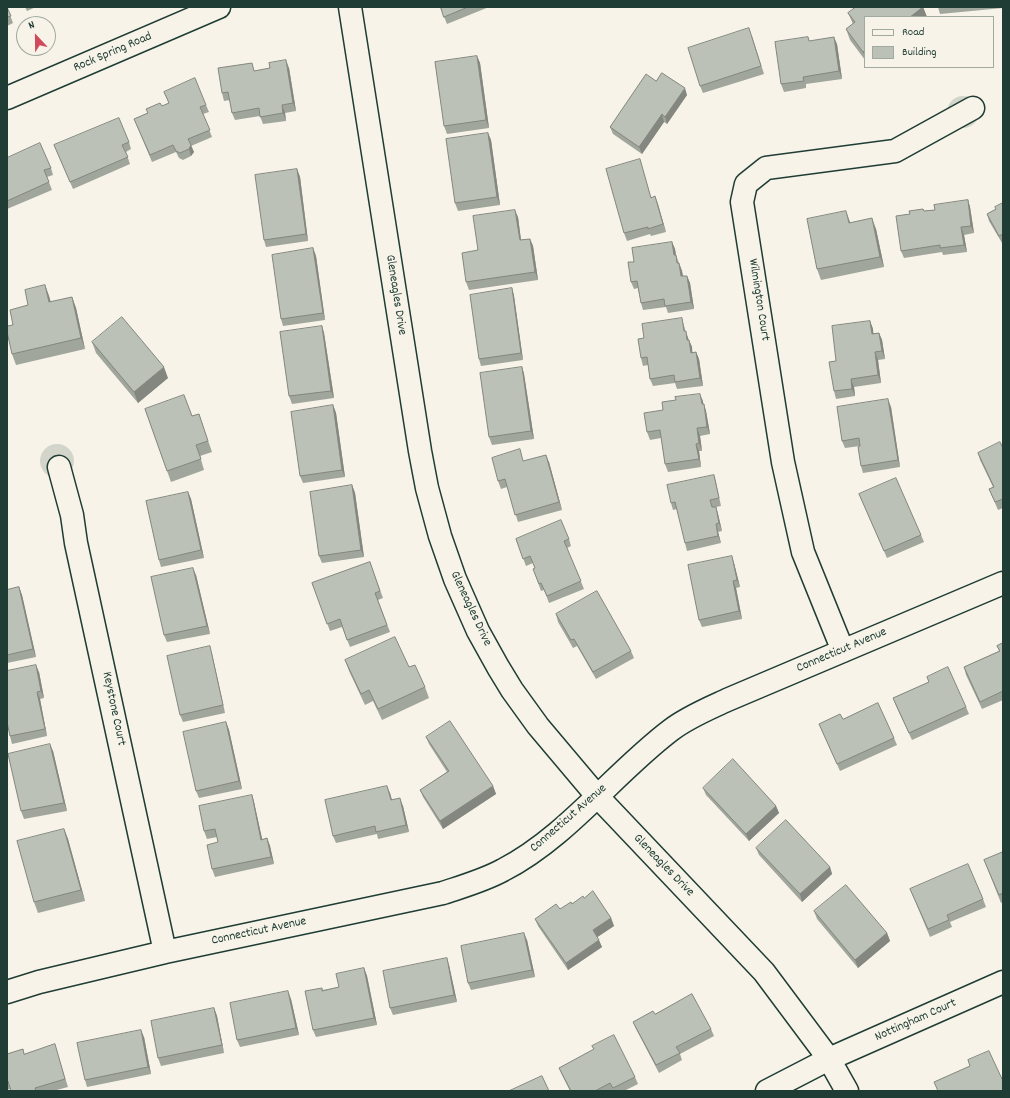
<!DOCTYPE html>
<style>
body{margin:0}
#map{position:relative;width:1010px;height:1098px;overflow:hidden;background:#f7f3e8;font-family:Dekko,sans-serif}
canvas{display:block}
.frame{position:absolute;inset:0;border:8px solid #1f3d34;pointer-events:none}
.legend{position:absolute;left:864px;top:16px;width:130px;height:52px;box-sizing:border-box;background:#f7f3e8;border:1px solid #a1aaa0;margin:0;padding:5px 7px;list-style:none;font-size:12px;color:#1f3d34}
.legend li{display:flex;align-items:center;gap:8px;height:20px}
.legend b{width:20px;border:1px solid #a1aaa0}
.north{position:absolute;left:16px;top:16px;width:40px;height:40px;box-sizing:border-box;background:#f7f3e8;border:1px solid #a1aaa0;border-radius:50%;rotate:338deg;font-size:11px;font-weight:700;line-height:16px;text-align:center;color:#1f3d34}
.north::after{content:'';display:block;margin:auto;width:14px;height:18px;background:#d1495b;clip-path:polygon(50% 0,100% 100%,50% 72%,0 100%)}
</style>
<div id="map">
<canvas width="1010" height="1098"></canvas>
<div class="frame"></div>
<ul class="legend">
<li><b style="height:5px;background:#f7f3e8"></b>Road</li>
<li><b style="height:11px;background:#bbc1b6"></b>Building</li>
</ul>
<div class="north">N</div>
</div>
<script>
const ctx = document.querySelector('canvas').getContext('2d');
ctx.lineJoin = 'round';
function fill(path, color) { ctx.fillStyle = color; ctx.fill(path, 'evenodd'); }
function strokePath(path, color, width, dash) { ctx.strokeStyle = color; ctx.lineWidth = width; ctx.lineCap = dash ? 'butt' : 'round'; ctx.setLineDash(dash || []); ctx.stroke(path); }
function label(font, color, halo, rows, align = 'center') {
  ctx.font = font + ' Dekko,sans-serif'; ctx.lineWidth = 3.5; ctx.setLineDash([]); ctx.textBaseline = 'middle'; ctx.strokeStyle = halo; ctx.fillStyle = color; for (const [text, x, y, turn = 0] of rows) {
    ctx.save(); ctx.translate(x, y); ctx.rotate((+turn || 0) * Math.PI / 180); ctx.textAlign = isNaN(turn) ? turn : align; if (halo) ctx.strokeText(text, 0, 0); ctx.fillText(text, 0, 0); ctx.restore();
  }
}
fill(new Path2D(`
 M947 112a16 16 0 1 1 32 0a16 16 0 1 1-32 0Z
 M40 461a17 17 0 1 1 34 0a17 17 0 1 1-34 0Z`), '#d3d5ca');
const minor = new Path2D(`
 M350 7 420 451 427 488 440 536 455 579 478 631 498 667 512 690 538 726 597 796 764 972 829 1059 847 1091
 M7 98 219 7
 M59 467 72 515 76 543 165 952
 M843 651 803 552 783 462 742 202 746 184 766 168 895 151 973 108
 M7 992 39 982 165 952 443 893C464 886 485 880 503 870 567 837 614 773 671 730 688 717 708 709 727 700L1003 583
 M767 1091 829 1059 1003 982`);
strokePath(minor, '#1f3d34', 25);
strokePath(minor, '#f7f3e8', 22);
fill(new Path2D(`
 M7 7 13 23 7 26Z
 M25 7H36L27 11Z
 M440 7H489L447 24Z
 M923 7 927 17H865V60L850 40 846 29 853 24 848 13Z
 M938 7H1003V8L940 14Z
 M752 36 764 74 703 93 700 86Z
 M808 37 809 41 837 44 842 79 806 84V88L784 92 781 84Z
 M477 56 480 63 489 128 447 134 444 126Z
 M289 68 296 111 285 113 286 121 263 124 260 116 235 120 232 113 230 100 224 101 222 93 255 71Z
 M656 81 687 95 667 124 664 122 642 154 613 134 610 127Z
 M164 92 206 105 209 112 203 114 212 137 191 146 194 152 191 156 183 160 179 158 176 152 152 162 134 119 169 103Z
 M488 133 491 140 500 205 458 211 455 203Z
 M129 142 131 149 126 152 130 164 73 189 54 145Z
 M7 158 51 168 53 175 47 177 52 190 7 209Z
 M642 167 651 198 655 196 666 232 651 236 650 234 627 241 624 233Z
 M297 169 300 177 308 241 266 247 264 240Z
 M968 200 970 207 974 233 964 235 967 252 943 255 942 252 904 258 901 251 910 214 923 209 924 211 935 210Z
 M1003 203V243H1002L989 221 987 214 996 209Z
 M518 217 521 240 530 239 533 246 538 280 469 290 466 282 478 250Z
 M876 229 884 267 821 280 817 269Z
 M672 242 675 249 676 255 682 271 683 276H687L690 283 694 309 668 313 666 307 643 310 641 303 638 288 634 289 631 282 634 262Z
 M313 248 316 256 325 320 283 326 281 319Z
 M45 285 49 296 51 302 72 297 76 308 85 349 16 365 12 354 13 325 28 305Z
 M512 288 514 296 523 360 481 366 479 359Z
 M870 321 873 329V333H879L882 340 885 359 878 360 881 383 854 387 855 396 836 399 834 391 836 361Z
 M322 326 324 333 334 398 292 404 289 396Z
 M684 326 685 331 692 347V353L696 352 699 359 703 386 677 389 675 383 653 386 650 379 648 365 643 366 641 358 644 338Z
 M92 342 168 378 138 403 96 353Z
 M522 367 524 374 534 439 492 445 489 437Z
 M703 401V404L706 411 710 434 700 436 702 451H699L701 467 668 472 665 464 661 438 650 440 647 432 663 410Z
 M333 405 336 413 345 477 303 483 300 476Z
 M891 407 900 467 863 473 861 466 860 446 845 448 842 441Z
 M145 409 192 416 199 414 212 452 200 456 204 470 171 482Z
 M1003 448V508L998 510 989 489 993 487 980 460 978 453Z
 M524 461 549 462 562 510 518 522 507 487 501 489 498 481Z
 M714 475 716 482 721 506 716 507 718 514 722 531 718 532 721 543 687 551 685 543 677 509 673 510 671 503Z
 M352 485 355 493 364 557 322 563 319 556Z
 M188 492 191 499 204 558 161 567 159 560Z
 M859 494 921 535 924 542 887 558Z
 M516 539H569L571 546 567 548 584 589 549 603 544 590 541 591 533 569 535 568 533 563 526 566Z
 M370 562 383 598 378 600 390 632 350 647 342 627 330 631 312 583Z
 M734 563 740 587 736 588 742 619 702 627 699 620Z
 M196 575 210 634 167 642 164 635Z
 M19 587 22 595 36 657 7 663V590Z
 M556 614 631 651 634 658 596 679 577 646 573 648 558 622Z
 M1003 643V700L982 709 966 675 964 667 999 651 997 646Z
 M212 654 225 713 183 722 180 715Z
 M345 660 409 667 425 687 429 698 382 720 373 701 365 705 349 671Z
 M39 672 44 698 40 699 47 736 12 744 10 736Z
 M927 677 966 707 969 714 912 740 896 706 893 698 929 682Z
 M843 719 894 738 897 745 840 771 822 731 819 724Z
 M226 722 229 730 242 789 199 798 196 791Z
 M426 737 493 786 496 794 443 829 423 797 420 790 447 772 429 744Z
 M53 751 67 811 24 819 21 811Z
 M703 788 776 806 779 813 749 841 706 795Z
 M390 793 392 800 403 806 409 832 378 839 377 834 336 843 333 836Z
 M252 795 254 802 262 840 267 838 270 846 274 864 215 877 212 869 218 842 217 837 207 839 204 831Z
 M64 829 68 839 85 901 38 913 34 902Z
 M756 848 830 867 832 874 802 902 759 855Z
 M1003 852V902L1001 903 984 860Z
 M910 889 983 899 986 907 950 922 952 927 930 937Z
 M584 898 611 918 614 926 597 937 602 947 568 970 538 926 535 919 560 909Z
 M814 911 887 933 890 941 858 968 817 919Z
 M527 940 535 977 471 990 468 983Z
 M449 965 457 1002 393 1015 390 1008Z
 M364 968 367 976 377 1025 316 1037 313 1030 322 988 323 990 339 987Z
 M291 999 299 1035 240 1047 237 1040Z
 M214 1008 217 1016 224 1053 161 1066 158 1058Z
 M655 1014 711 1029 714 1036 680 1054 682 1060 659 1073 636 1029 633 1022Z
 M144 1037 151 1074 87 1087 85 1080Z
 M592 1046 635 1077 638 1084 624 1091H570L562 1075 559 1068 594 1050Z
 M23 1049 24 1054 57 1052 68 1087 53 1091H11L10 1089 7 1090V1054Z`), '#a1a69d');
fill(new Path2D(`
 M923 7 927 17H910Z
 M834 37 837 44 842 79 839 71Z
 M865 50V57L863 52Z
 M477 56 480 63 489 128 486 120Z
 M286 60 289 68 296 111 293 103Z
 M685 88 687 95 667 124 665 117Z
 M282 105 285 113 286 121 283 113Z
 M662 114 664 122 642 154 639 147Z
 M488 133 491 140 500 205 497 197Z
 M191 145 194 152 191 156 189 149Z
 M297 169 300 177 308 241 306 234Z
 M655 196 658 204 666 232 663 224Z
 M968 200 970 207 974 233 971 226Z
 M515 210 518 217 522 248 520 240Z
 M846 211 850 222 853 234 849 223Z
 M872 218 876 229 884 267 880 257Z
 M961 227 964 235 967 252 964 245Z
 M530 239 533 246 538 280 535 272Z
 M672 242 675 249 677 262 674 255Z
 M313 248 316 256 325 320 323 313Z
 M679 263 682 271 684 284 681 276Z
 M687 276 690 283 694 309 691 302Z
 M45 285 49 296 53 313 49 302Z
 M512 288 514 296 523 360 521 353Z
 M72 297 76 308 85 349 81 338Z
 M682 318 684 326 686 339 684 331Z
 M870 321 873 329 874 341 872 334Z
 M322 326 324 333 334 398 331 391Z
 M686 331 688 338 690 348 687 340Z
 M879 333 882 340 885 359 882 351Z
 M689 340 692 347 693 360 691 353Z
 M696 352 699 359 703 386 700 378Z
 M875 352 878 360 881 383 878 375Z
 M164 367 168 378 138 403 134 392Z
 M522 367 524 374 534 439 531 431Z
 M851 379 854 387 855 396 852 389Z
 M700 394 703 401 704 412 702 404Z
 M888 399 891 407 900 467 898 460Z
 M704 404 706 411 710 434 707 427Z
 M333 405 336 413 345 477 342 470Z
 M697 428 700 436 702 451 699 443Z
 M696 444 699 451 701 467 699 459Z
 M546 455 549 462 562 510 559 502Z
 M352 485 355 493 364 557 361 550Z
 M188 492 191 499 204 558 201 550Z
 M716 507 718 514 722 531 719 523Z
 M716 524 718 532 721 543 718 536Z
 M732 556 734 563 740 587 737 580Z
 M193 568 196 575 210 634 207 626Z
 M733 581 736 588 742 619 739 611Z
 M19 587 22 595 36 657 33 649Z
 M210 646 212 654 225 713 223 705Z
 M36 665 39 672 44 698 41 691Z
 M37 692 40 699 47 736 45 729Z
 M226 722 229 730 242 789 239 781Z
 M50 744 53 751 67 811 64 803Z
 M387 786 390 793 394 808 391 800Z
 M493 786 496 794 443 829 440 821Z
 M252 795 254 802 264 847 261 840Z
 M400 798 403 806 409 832 406 825Z
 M776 806 779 813 749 841 746 834Z
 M64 829 68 839 85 901 81 890Z
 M267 838 270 846 274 864 271 857Z
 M830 867 832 874 802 902 800 894Z
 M611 918 614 926 596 938 593 930Z
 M524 933 527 940 535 977 532 970Z
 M887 933 890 941 858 968 855 960Z
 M599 940 602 947 568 970 566 963Z
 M447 958 449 965 457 1002 454 995Z
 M364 968 367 976 377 1025 374 1018Z
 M288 991 291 999 299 1035 296 1028Z
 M214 1008 217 1016 224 1053 222 1045Z
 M141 1030 144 1037 151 1074 148 1067Z`), '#83877f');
const building = new Path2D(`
 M7 7 11 16 7 17Z
 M441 7H468L444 17Z
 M856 7H923L910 17H865V50L863 52 846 29 855 22 848 13Z
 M749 28 761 66 700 86 688 48Z
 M808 37 809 41 834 37 839 71 803 77 804 81 781 84 775 42Z
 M477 56 486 120 444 126 435 62Z
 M286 60 293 103 282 105 283 113 260 117 259 108 232 113 228 92 222 93 218 68 252 63 254 71 270 68 269 63Z
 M662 73 685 88 665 117 662 114 639 147 610 127 646 74 656 81Z
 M195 78 206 105 200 107 210 130 188 139 191 145 189 149 180 153 176 151 173 145 150 155 134 119 148 113 146 109 160 103 162 106 169 103 164 92Z
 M119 118 129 142 122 145 128 157 70 182 54 145Z
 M488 133 497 197 455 203 446 139Z
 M40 143 51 168 44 170 49 182 7 201V158Z
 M640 159 651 198 655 196 663 224 648 229V227L624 233 606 169Z
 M297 169 306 234 264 240 255 175Z
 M968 200 971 226 961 227 964 245 940 248V245L901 251 896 216 910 214 909 211 923 209 924 211 935 210 934 205Z
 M1003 203V234L999 236 987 214 996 209 995 207Z
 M515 210 520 240 530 239 535 272 466 282 462 253 478 250 473 216Z
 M846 211 849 223 872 218 880 257 817 269 807 219Z
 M672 242 674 255H676L677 263H679L681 276H687L691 302 665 306 664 299 641 303 637 281 631 282 628 262H634L632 248Z
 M313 248 323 313 281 319 272 255Z
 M45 285 49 302 72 297 81 338 12 354 7 332V326L13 325 10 310 28 305 25 290Z
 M512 288 521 353 479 359 470 295Z
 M122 317 164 367 134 392 92 342Z
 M682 318 684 331H686L687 340H689L691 353 696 352 700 378 675 382 674 375 650 379 647 357 641 358 638 339 644 338 642 324Z
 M870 321 872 334 879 333 882 351 875 352 878 375 851 379 852 389 834 391 829 362 836 361 832 326Z
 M322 326 331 391 289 396 280 332Z
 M522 367 531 431 489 437 480 373Z
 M700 394 702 404H704L707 427 697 428 699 443 696 444 699 459 665 464 660 430 647 432 644 413 663 410 662 402 676 400 675 397Z
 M184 395 192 416 199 414 208 441 196 445 201 459 167 471 145 409Z
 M888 399 898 460 861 466 858 447 860 446 859 438 842 441 837 407Z
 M333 405 342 470 300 476 291 412Z
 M1000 442 1003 448V499L995 502 989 489 994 487 978 453Z
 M520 449 523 461 546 455 559 502 515 515 505 479 498 481 492 458Z
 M714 475 719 498 710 500 712 507H716L719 523 716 524 718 536 685 543 675 502 671 503 667 485Z
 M896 478 921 535 884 551 859 494Z
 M352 485 361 550 319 556 310 492Z
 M188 492 201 550 159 560 146 501Z
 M561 520 569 539 564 541 581 581 547 596 541 583 539 584 533 569 535 568 530 556 523 559 516 539Z
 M732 556 737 580 733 581 739 611 699 620 688 565Z
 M370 562 380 591 375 593 387 625 347 640 340 619 327 624 312 583Z
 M193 568 207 626 164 635 151 577Z
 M19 587 33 649 7 655V590Z
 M597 591 631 651 593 672 574 639 571 640 556 614Z
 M395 637 409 667 415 665 425 687 378 709 369 690 361 694 345 660Z
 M1003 643V691L980 702 964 667 1000 651 997 646Z
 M210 646 223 705 180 715 167 656Z
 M36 665 41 691 37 692 45 729 10 736 7 722V671Z
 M948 667 966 707 909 733 893 698 929 682 927 677Z
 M878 703 894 738 837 764 819 724 840 714 843 719Z
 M450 721 493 786 440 821 420 790 449 771 426 737Z
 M226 722 239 781 196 791 183 732Z
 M50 744 64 803 21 811 8 754Z
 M733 759 776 806 746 834 703 788Z
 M387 786 391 800 400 798 406 825 376 832 375 826 333 836 325 800Z
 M252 795 261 840 267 838 271 857 212 869 207 845 218 842 215 829 204 831 199 806Z
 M786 820 830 867 800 894 756 848Z
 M64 829 81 890 34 902 17 841Z
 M1003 852V893L999 895 984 860Z
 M968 864 983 899 947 915 949 920 928 929 910 889Z
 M846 885 887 933 855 960 814 911Z
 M593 891 611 918 593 930 599 940 566 963 535 919 556 904 560 909 571 902 572 904 583 896 584 898Z
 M524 933 532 970 468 983 461 946Z
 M447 958 454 995 390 1008 383 971Z
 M364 968 374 1018 313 1030 305 991 322 988V991L339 987 336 974Z
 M288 991 296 1028 237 1040 230 1003Z
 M692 994 711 1029 676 1047 680 1053 656 1065 633 1022 653 1011 655 1014Z
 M214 1008 222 1045 158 1058 151 1021Z
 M141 1030 148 1067 85 1080 77 1043Z
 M614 1035 635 1077 613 1088 610 1083 595 1091H571L559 1068 594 1049 592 1046Z
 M55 1044 65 1079 35 1088 36 1091H11L8 1081 7 1082V1054L23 1049 24 1054Z
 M989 1051 1003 1081V1091H938L934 1082 970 1066 968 1060Z
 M542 1076 549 1091H509Z`);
fill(building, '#bbc1b6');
strokePath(building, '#83877f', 1);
label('13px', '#1f3d34', '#f7f3e8', [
 ["Rock Spring Road",113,53,-23],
 ["Gleneagles Drive",395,295,81],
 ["Wilmington Court",758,300,81],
 ["Gleneagles Drive",470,609,65],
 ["Connecticut Avenue",842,651,-23],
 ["Keystone Court",113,709,78],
 ["Connecticut Avenue",569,819,-41],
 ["Gleneagles Drive",663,866,46],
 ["Connecticut Avenue",259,932,-12],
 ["Nottingham Court",916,1021,-24]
]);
</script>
